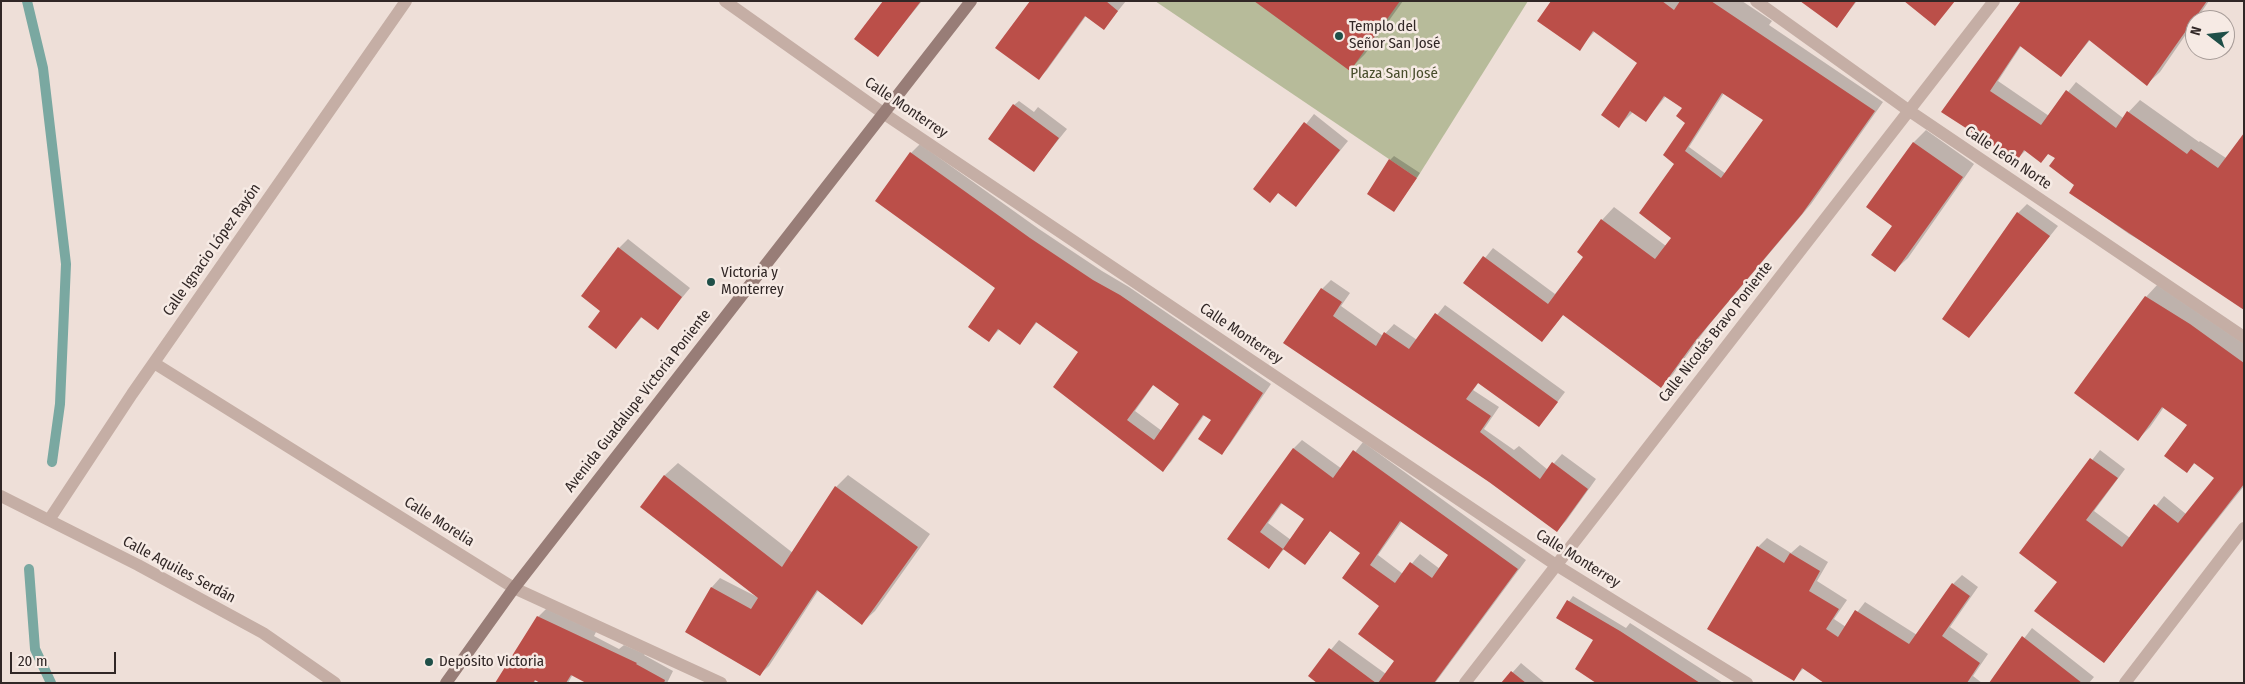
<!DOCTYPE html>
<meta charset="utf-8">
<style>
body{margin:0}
#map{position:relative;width:2245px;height:684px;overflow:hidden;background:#eedfd8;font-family:"Fira Sans Condensed",sans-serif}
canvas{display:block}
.frame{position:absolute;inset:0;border:2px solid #312726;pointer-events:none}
.north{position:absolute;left:2185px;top:10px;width:50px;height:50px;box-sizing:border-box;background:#f6eae4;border:1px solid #a79c98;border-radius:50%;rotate:286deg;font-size:14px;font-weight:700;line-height:20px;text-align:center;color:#312726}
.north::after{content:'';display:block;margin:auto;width:18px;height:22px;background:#1f4f48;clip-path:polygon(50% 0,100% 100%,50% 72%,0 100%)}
.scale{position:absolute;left:10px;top:652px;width:106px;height:22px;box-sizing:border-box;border:2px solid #312726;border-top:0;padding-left:6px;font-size:15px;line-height:18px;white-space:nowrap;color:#312726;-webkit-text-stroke:4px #f6eae4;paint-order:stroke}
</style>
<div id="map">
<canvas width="2245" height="684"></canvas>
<div class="frame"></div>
<div class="north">N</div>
<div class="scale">20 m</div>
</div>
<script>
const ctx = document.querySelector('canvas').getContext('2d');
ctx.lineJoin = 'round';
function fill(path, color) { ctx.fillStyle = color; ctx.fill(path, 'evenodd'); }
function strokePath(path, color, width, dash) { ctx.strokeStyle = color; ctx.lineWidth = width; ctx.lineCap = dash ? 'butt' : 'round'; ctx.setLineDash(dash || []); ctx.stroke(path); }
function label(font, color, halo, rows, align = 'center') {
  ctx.font = font + ' "Fira Sans Condensed",sans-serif'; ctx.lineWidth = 5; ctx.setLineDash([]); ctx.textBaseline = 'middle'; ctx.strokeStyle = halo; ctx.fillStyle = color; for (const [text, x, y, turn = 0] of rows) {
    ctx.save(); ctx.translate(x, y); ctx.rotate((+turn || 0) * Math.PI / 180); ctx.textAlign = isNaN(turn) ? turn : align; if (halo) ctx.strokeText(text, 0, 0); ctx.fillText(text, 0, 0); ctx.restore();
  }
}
fill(new Path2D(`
 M1155 1H1528L1417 178Z`), '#b7bb9a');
fill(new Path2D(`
 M885 1H922L878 55Z
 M1031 1H1126L1104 28 1086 16 1047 70 1038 79Z
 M1256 1H1403L1365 54 1350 69Z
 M1552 1H1742L1772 21 1769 25 1883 102 1811 204 1708 326 1673 374 1661 386 1564 314 1542 340 1465 283 1493 248 1555 294 1584 257 1602 220 1614 207 1666 246 1673 237 1676 164 1687 123 1684 108 1666 96 1646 120 1633 112 1619 126 1642 58 1595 31 1579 49ZM1724 93 1765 119 1726 174 1689 147Z
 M1802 1H1857L1837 26Z
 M2023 1H2209L2160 72 2147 84 2090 40 2061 75 2021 46 1998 81 2049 116 2076 82 2123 118 2140 100 2199 142 2200 141 2226 158 2162 253 2129 234 2071 193 2079 178 2049 153 2041 161 2026 150 2017 159 1943 112Z
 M1019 101 1034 112 1038 107 1067 129 1034 170 1014 105Z
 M1314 114 1348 141 1296 205 1279 192 1270 201 1255 189Z
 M1926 130 1974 164 1908 258 1895 270 1894 226 1868 207 1914 142Z
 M920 144 1039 229 1102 271 1129 287 1271 384 1230 444 1222 453 1212 419 1205 414 1171 462 1163 470 1055 387 1080 352 1038 321 1020 343 1000 329 989 340 997 288 876 201 911 153ZM1154 384 1181 404 1162 431 1135 411Z
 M1394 156 1420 173 1394 211 1390 160Z
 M2027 204 2058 226 1969 337 1944 319 2018 213Z
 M628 239 690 288 657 328 642 317 616 347 602 311 619 248Z
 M1331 280 1350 293 1341 306 1383 336 1394 324 1417 340 1445 305 1565 392 1539 426 1479 382 1473 390 1499 407 1484 429 1514 450 1519 446 1548 470 1562 454 1596 479 1566 521 1557 530 1489 481 1285 343 1322 289Z
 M2158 284 2244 342V486L2104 662 2059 582 2046 519 2100 450 2125 469 2094 511 2130 538 2164 496 2186 514 2216 477 2196 462 2186 472 2192 420 2164 407 2150 427 2138 439 2146 297Z
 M1302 440 1342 469 1363 442 1526 560 1435 683H1319L1310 675 1339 640 1386 674 1395 661 1381 606 1362 552 1331 530 1305 563 1285 548 1269 567 1229 539 1293 449ZM1283 502 1306 519 1291 540 1268 523ZM1402 521 1449 555 1440 569 1420 554 1403 574 1378 555Z
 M678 463 793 553 836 487 848 475 930 534 875 611 862 623 818 591 769 666 760 674 687 631 712 587 720 578 761 599 641 507 665 475Z
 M1767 538 1791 553 1800 545 1828 562 1817 581 1847 600 1834 619 1846 627 1865 602 1917 635 1953 584 1962 575 1978 587 1950 627 1988 654 1973 676 1982 683H1826L1804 668 1793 679 1758 547Z
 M1573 596 1626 628 1630 623 1723 683H1598L1594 640 1557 618Z
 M547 608 597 630 594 636 619 649 624 645 645 654 644 655 673 671 667 683H588L573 674 568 683H543L537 679 534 683H496L538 617Z
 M2032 628 2094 677 2089 683H1990Z
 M1521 663 1545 683H1503Z`), '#0003');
strokePath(new Path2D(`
 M27 1 43 68 66 264 60 404 52 462
 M29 569 35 649 51 683`), '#7aa8a1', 10);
fill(new Path2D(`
 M883 1H921L878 57 854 39Z
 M1030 1H1106L1118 11 1104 30 1085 16 1039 80 995 48Z
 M1254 1H1400L1350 71Z
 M1551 1H1662L1674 10 1680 1H1711L1875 111 1802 214 1696 340 1661 388 1563 315 1542 342 1463 283 1483 256 1548 304 1583 257 1577 252 1601 219 1655 259 1671 238 1639 213 1674 164 1663 155 1685 123 1676 116 1682 108 1664 96 1646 122 1630 111 1619 128 1601 115 1637 63 1593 31 1580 51 1537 21ZM1722 93 1763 120 1721 178 1685 151Z
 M1800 1H1856L1837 28Z
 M1904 1H1955L1935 26Z
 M2021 1H2207L2147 86 2089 40 2061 77 2020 46 1990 91 2041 125 2066 90 2116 128 2127 111 2187 154 2191 149 2218 168 2244 133V310L2069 193 2074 185 2049 166 2055 158 2048 154 2041 163 2024 150 2017 161 1941 112Z
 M1013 104 1059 138 1034 172 988 139Z
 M1304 122 1340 150 1296 207 1278 193 1270 203 1253 189Z
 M1913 142 1963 177 1895 272 1871 255 1892 226 1866 207Z
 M910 152 1030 238 1093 280 1120 295 1263 393 1222 455 1198 439 1211 420 1203 415 1163 472 1053 387 1078 352 1036 322 1020 345 998 329 989 342 968 327 995 288 875 201ZM1153 385 1179 404 1154 440 1127 420Z
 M1389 159 1417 178 1394 212 1367 194Z
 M2017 212 2050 236 1969 338 1942 319Z
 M618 247 682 297 658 330 641 317 616 349 588 327 600 311 581 296Z
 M1321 288 1342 302 1333 316 1376 346 1384 332 1409 349 1435 313 1558 402 1539 427 1478 383 1466 399 1491 416 1480 432 1540 479 1552 462 1588 489 1557 532 1489 482 1283 343Z
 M2145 296 2190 324 2244 363V484L2104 663 2034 611 2057 582 2019 553 2090 458 2118 478 2086 520 2122 547 2154 504 2178 523 2214 478 2194 463 2187 473 2164 456 2187 425 2162 407 2138 441 2074 393Z
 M1293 448 1333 478 1353 450 1518 569 1434 683H1378L1394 661 1358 634 1379 606 1342 578 1360 553 1330 531 1305 565 1283 549 1304 519 1281 503 1260 532 1283 549 1269 569 1227 539ZM1400 521 1448 555 1432 578 1410 562 1395 583 1370 565Z
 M664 475 782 567 835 486 918 547 862 625 817 590 760 676 685 632 711 587 751 609 758 598 640 507Z
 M1757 546 1784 563 1790 553 1820 571 1809 591 1839 609 1826 629 1838 637 1855 610 1909 644 1952 583 1970 596 1942 636 1980 663 1967 683H1824L1802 668 1794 681 1707 629Z
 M1567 600 1620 631 1700 683H1596L1575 669 1593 640 1556 618Z
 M537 616 637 663 636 664 665 680 664 683H586L571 675 566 683H540L535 680 533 683H495Z
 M2022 636 2082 683H1989Z
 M1329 648 1376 683H1317L1308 676Z
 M1511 671 1526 683H1501Z`), '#bb4f49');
strokePath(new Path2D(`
 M725 1 883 113 1556 565 1747 683
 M1756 1 1908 110 2244 337
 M154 363 514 588 721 683
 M1 496 138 565 263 633 335 683
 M49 520 132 394 406 1
 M1465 683 1994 1
 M2125 683 2244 528`), '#c5aea5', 12);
strokePath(new Path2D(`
 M446 683 514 588 971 1`), '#987d77', 12);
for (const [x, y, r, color] of [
 [1339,36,5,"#1f4f48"],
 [711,282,5,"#1f4f48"],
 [429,662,5,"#1f4f48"]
]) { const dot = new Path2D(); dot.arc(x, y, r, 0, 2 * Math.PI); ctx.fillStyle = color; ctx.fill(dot); strokePath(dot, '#f6eae4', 2); }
label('15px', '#312726', '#f6eae4', [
 ["Templo del",1349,27],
 ["Señor San José",1349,44],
 ["Victoria y",721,273],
 ["Monterrey",721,290],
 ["Depósito Victoria",439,662]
], 'left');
label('15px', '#484d2c', '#f6eae4', [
 ["Plaza San José",1394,74]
]);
label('15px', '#312726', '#f6eae4', [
 ["Calle Monterrey",906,108,34],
 ["Calle León Norte",2008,158,34],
 ["Calle Ignacio López Rayón",212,250,-55],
 ["Calle Nicolás Bravo Poniente",1716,332,-52],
 ["Calle Monterrey",1241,334,34],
 ["Avenida Guadalupe Victoria Poniente",638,401,-52],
 ["Calle Morelia",439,522,32],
 ["Calle Monterrey",1578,559,32],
 ["Calle Aquiles Serdán",179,570,28]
]);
</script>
